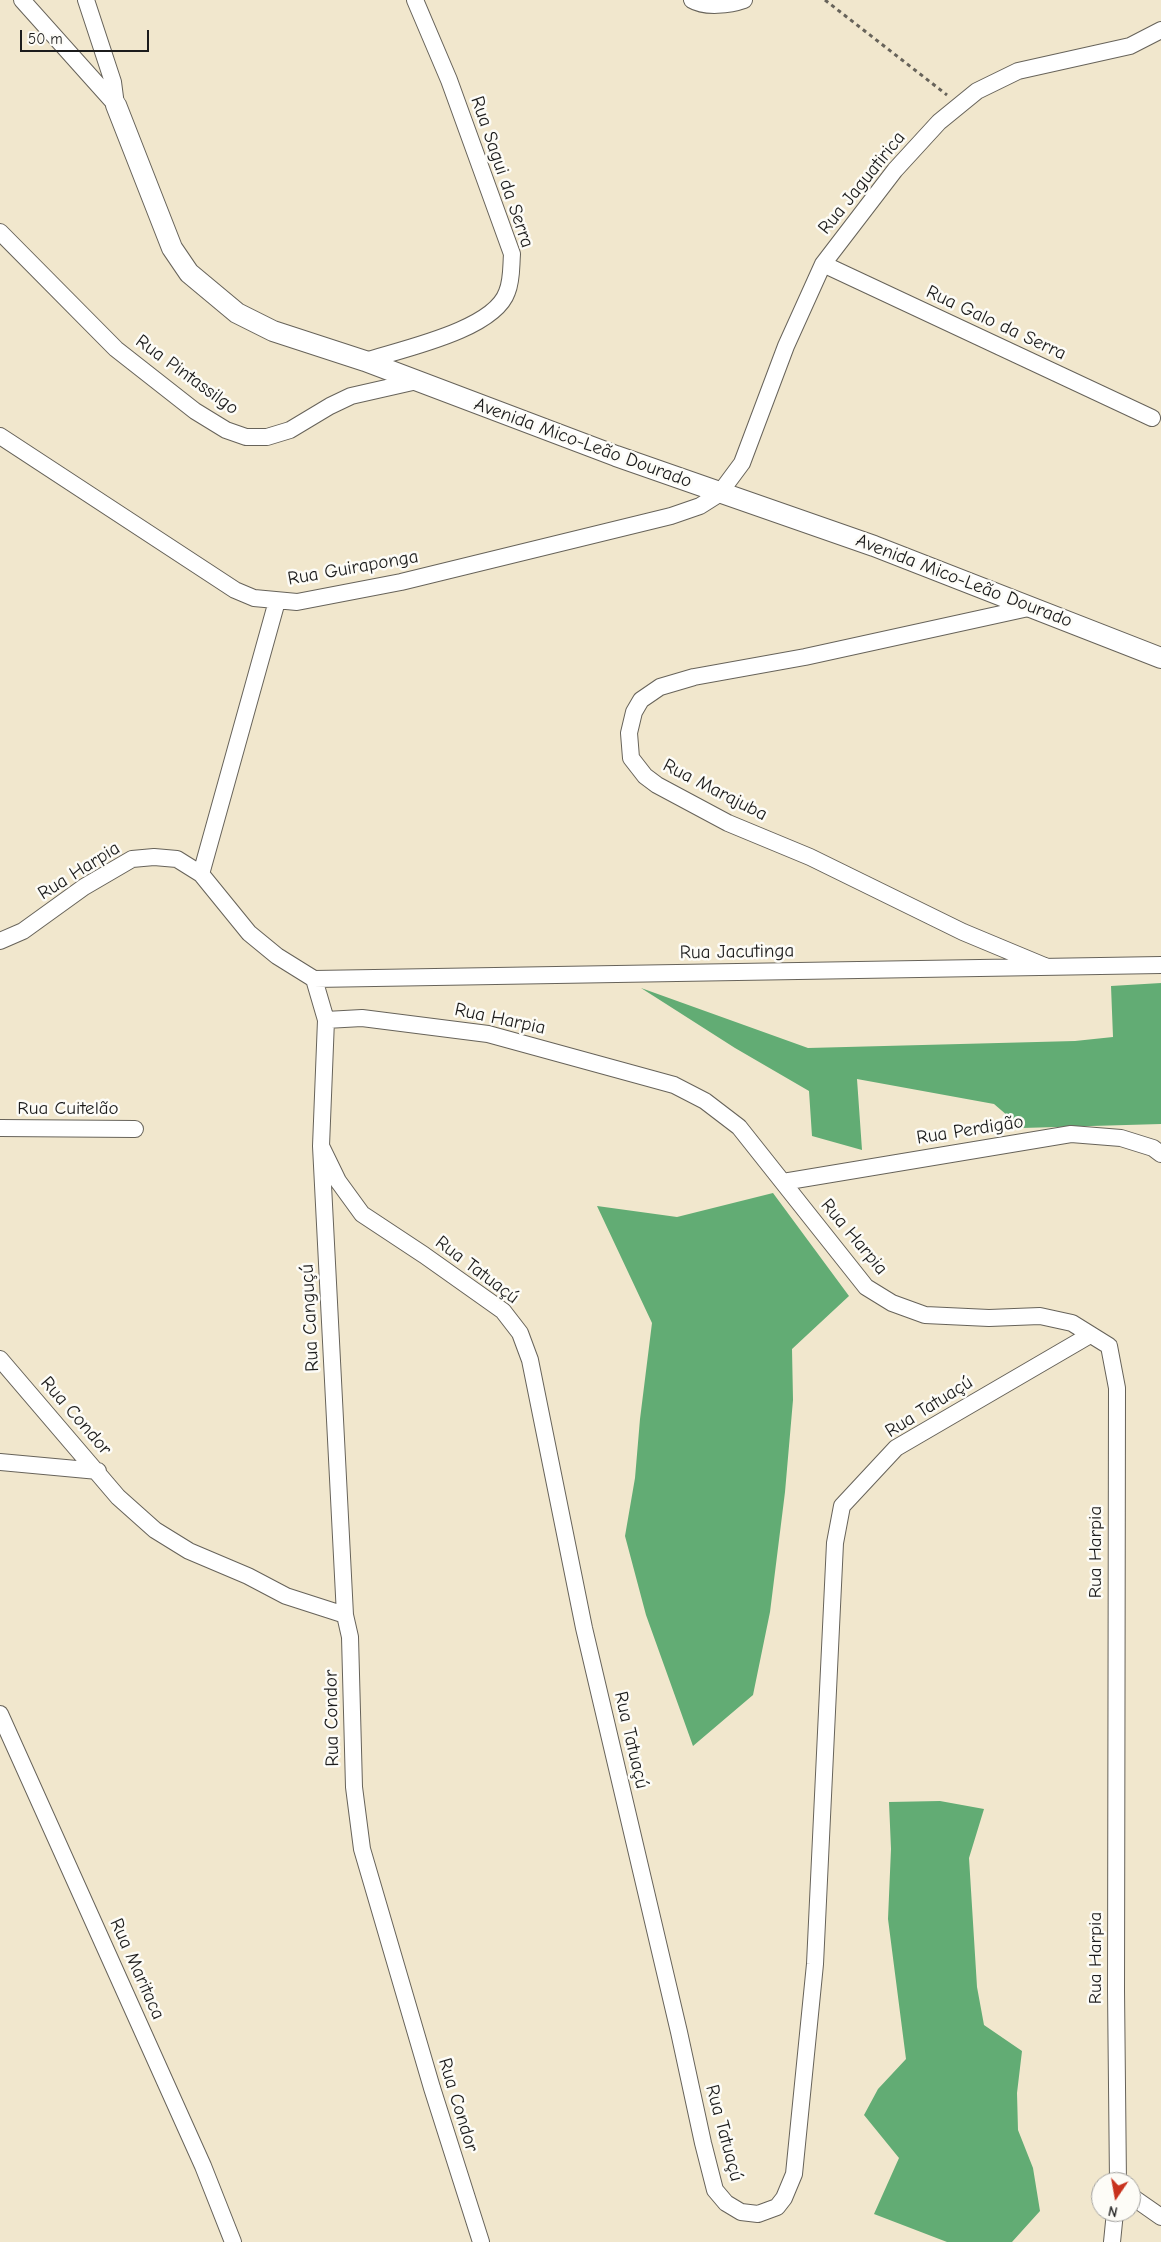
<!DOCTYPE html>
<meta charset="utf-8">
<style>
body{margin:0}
#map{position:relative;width:1161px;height:2242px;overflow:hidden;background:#f1e7cd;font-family:"Comic Neue",sans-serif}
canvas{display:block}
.north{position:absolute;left:1091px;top:2172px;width:50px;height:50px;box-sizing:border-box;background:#fdfcf7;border:1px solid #a3a29f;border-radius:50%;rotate:192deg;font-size:14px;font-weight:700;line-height:20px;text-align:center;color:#1c1c1c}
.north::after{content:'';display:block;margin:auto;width:18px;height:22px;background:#c8321e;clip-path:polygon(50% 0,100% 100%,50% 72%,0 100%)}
.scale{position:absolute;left:20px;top:30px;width:129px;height:22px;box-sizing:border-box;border:2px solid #1c1c1c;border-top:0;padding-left:6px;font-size:15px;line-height:18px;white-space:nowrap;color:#1c1c1c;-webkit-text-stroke:4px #fdfcf7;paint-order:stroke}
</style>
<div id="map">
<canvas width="1161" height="2242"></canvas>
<div class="north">N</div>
<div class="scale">50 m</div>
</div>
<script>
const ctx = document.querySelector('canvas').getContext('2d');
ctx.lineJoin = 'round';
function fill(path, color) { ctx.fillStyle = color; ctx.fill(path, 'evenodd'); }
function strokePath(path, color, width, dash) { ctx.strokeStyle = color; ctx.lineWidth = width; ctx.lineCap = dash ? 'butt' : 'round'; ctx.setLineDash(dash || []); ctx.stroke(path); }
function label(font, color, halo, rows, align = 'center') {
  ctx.font = font + ' "Comic Neue",sans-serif'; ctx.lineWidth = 5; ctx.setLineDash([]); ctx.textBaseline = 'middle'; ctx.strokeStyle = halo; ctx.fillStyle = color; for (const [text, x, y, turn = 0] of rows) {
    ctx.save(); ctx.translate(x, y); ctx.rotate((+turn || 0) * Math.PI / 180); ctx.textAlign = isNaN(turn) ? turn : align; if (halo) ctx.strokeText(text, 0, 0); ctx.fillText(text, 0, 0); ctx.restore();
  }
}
fill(new Path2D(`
 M1161 983V1124L1022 1128 994 1104 857 1079 862 1150 812 1136 809 1091 735 1048 641 988 808 1048 1075 1041 1113 1037 1111 986Z
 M773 1193 849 1296 792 1349 793 1400 785 1492 770 1612 753 1695 693 1746 646 1615 625 1536 635 1478 640 1419 652 1323 597 1206 677 1217Z
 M940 1801 984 1809 969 1858 977 1987 984 2025 1022 2051 1017 2093 1018 2130 1033 2168 1040 2211 1012 2242H947L874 2214 899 2158 864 2115 878 2089 906 2059 888 1919 891 1849 889 1802Z`), '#62ac74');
const minor = new Path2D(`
 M22 0 116 105
 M86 0 113 82 116 105
 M692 0C705 8 730 5 744 0
 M0 232 116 349 195 411 226 430 246 437H267L290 430 330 406 351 396 417 381
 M823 264 1152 418
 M365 361C402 349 494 330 507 292 512 280 511 267 512 254L449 80 415 0
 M0 436 235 590 254 598 297 602 401 582 671 516 700 506 719 494 742 463 786 346 823 264 895 170 939 122 977 91 1018 71 1130 46 1161 30
 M1033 607 805 657 694 677 660 687 641 700 634 712 629 733 631 758 645 776 657 785 728 823 810 857 963 932 1047 967
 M201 874 277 601
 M0 941 23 931 84 887 132 859 154 857 177 859 201 874 249 933 277 956 314 979 326 1020 321 1146 345 1615 350 1637 354 1787 362 1849 432 2088 481 2242
 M314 979 1161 965
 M326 1020 362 1018 488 1034 674 1085 705 1101 739 1127 866 1287 892 1303 925 1315 989 1318 1040 1316 1072 1323 1109 1346 1117 1388 1116 1990 1118 2182
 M0 1128 135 1129
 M321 1146 338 1181 362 1214 424 1255 503 1311 520 1333 530 1360 584 1628 679 2032 703 2143 715 2190 726 2203 741 2212 758 2214 777 2207 784 2198 794 2174 815 1964 835 1543 842 1506 896 1448 1090 1335
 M783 1182 1071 1134 1121 1138 1153 1148 1161 1154
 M0 1359 118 1497 155 1530 189 1551 248 1576 286 1596 345 1615
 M0 1462 98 1471
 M0 1714 203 2166 233 2242
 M1131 2196 1161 2217
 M1112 2242 1115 2212`);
const tertiary = new Path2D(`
 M116 105 172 248 189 273 237 313 273 331 365 361 616 456 874 546 1161 658`);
strokePath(minor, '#67635a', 18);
strokePath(tertiary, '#67635a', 22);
strokePath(new Path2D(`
 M825 0 947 95`), '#67635a', 3, [4, 4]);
strokePath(minor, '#fff', 16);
strokePath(tertiary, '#fff', 20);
label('19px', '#1c1c1c', '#fdfcf7', [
 ["Rua Sagui da Serra",502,172,71],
 ["Rua Jaguatirica",862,183,-51],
 ["Rua Galo da Serra",996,323,25],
 ["Rua Pintassilgo",187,375,36],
 ["Avenida Mico-Leão Dourado",583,443,20],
 ["Rua Guiraponga",353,568,-10],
 ["Avenida Mico-Leão Dourado",964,581,21],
 ["Rua Marajuba",715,790,27],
 ["Rua Harpia",79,871,-32],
 ["Rua Jacutinga",737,952,-1],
 ["Rua Harpia",500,1019,12],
 ["Rua Cuitelão",68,1109],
 ["Rua Perdigão",970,1130,-9],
 ["Rua Harpia",854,1237,50],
 ["Rua Tatuaçú",477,1270,37],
 ["Rua Canguçú",310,1318,-93],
 ["Rua Tatuaçú",929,1407,-32],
 ["Rua Condor",76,1416,49],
 ["Rua Harpia",1096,1552,-90],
 ["Rua Condor",332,1718,-91],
 ["Rua Tatuaçú",631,1740,77],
 ["Rua Harpia",1096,1958,-90],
 ["Rua Maritaca",137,1969,66],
 ["Rua Condor",458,2105,73],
 ["Rua Tatuaçú",724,2133,75]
]);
</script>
